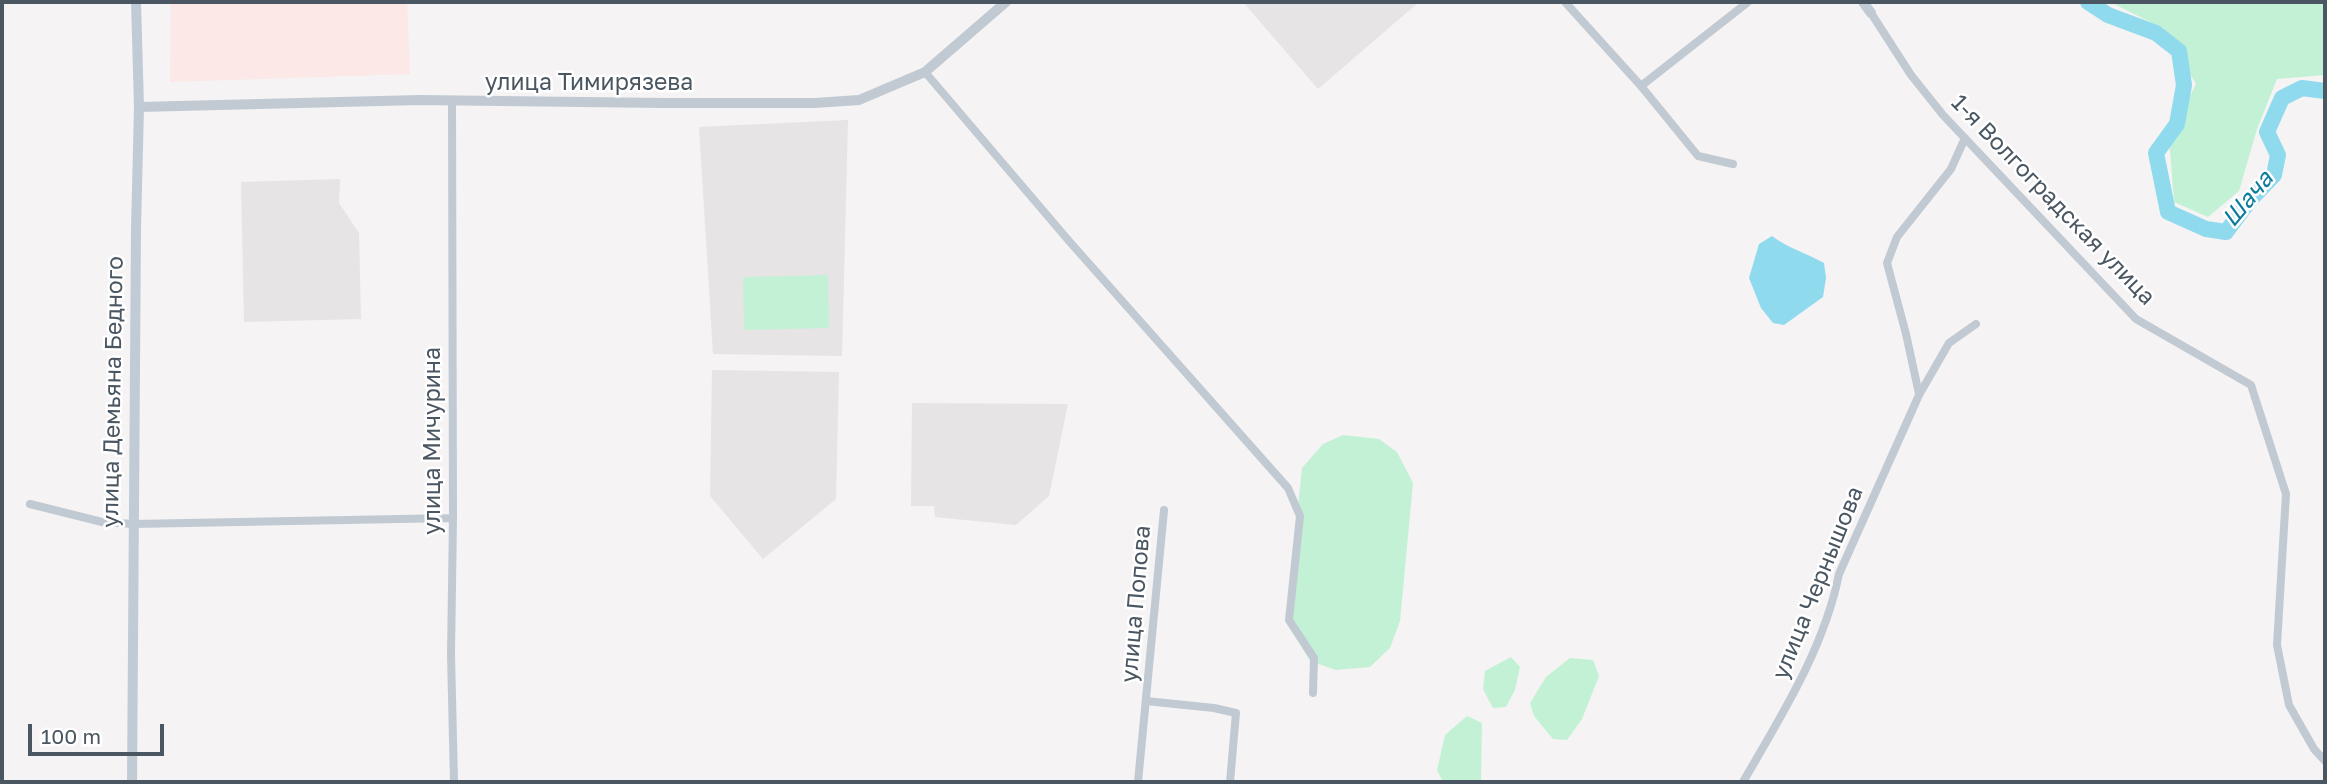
<!DOCTYPE html>
<meta charset="utf-8">
<style>
body{margin:0}
#map{position:relative;width:2327px;height:784px;overflow:hidden;background:#f5f3f3;font-family:"Golos Text",sans-serif}
canvas{display:block}
.frame{position:absolute;inset:0;border:4px solid #4a5661;pointer-events:none}
.scale{position:absolute;left:28px;top:724px;width:136px;height:32px;box-sizing:border-box;border:4px solid #4a5661;border-top:0;padding-left:9px;font-size:21px;line-height:24px;white-space:nowrap;color:#4a5661;-webkit-text-stroke:5px #fff;paint-order:stroke}
</style>
<div id="map">
<canvas width="2327" height="784"></canvas>
<div class="frame"></div>
<div class="scale">100 m</div>
</div>
<script>
const ctx = document.querySelector('canvas').getContext('2d');
ctx.lineJoin = 'round';
function fill(path, color) { ctx.fillStyle = color; ctx.fill(path, 'evenodd'); }
function strokePath(path, color, width, dash) { ctx.strokeStyle = color; ctx.lineWidth = width; ctx.lineCap = dash ? 'butt' : 'round'; ctx.setLineDash(dash || []); ctx.stroke(path); }
function label(font, color, halo, rows, align = 'center') {
  ctx.font = font + ' "Golos Text",sans-serif'; ctx.lineWidth = 5; ctx.setLineDash([]); ctx.textBaseline = 'middle'; ctx.strokeStyle = halo; ctx.fillStyle = color; for (const [text, x, y, turn = 0] of rows) {
    ctx.save(); ctx.translate(x, y); ctx.rotate((+turn || 0) * Math.PI / 180); ctx.textAlign = isNaN(turn) ? turn : align; if (halo) ctx.strokeText(text, 0, 0); ctx.fillText(text, 0, 0); ctx.restore();
  }
}
fill(new Path2D(`
 M1243 2H1419L1318 89Z
 M848 120 842 356 713 354 699 127Z
 M340 179 339 203 359 233 361 319 244 322 241 182Z
 M712 370 839 372 836 499 763 559 710 496Z
 M912 403 1068 404 1049 496 1016 525 935 517 934 506H911Z`), '#e6e4e5');
fill(new Path2D(`
 M171 2H407L410 74 170 82Z`), '#fce8e6');
fill(new Path2D(`
 M2110 2H2325V75L2277 79 2257 129 2239 191 2208 217 2174 202 2169 138 2196 84 2164 29Z
 M828 275 829 328 744 330 743 277Z
 M1343 435 1379 439 1397 452 1413 483 1400 621 1390 648 1370 667 1336 670 1310 661 1286 622 1302 468 1323 444Z
 M1511 657 1520 667 1515 690 1506 707 1493 708 1483 689 1485 671Z
 M1570 658 1593 660 1599 676 1582 719 1567 740 1553 739 1534 716 1530 703 1546 677Z
 M1467 716 1482 723 1481 782H1443L1437 770 1445 735Z`), '#c3f1d5');
fill(new Path2D(`
 M1772 236C1788 248 1806 253 1824 263L1826 278 1823 297 1784 325 1773 323 1761 308 1749 278 1759 244Z`), '#90daee');
strokePath(new Path2D(`
 M2088 2 2108 15 2156 33 2179 51 2184 85 2177 124 2156 153 2168 212 2206 229 2226 232 2250 200 2274 175 2278 155 2267 132 2282 98 2302 88 2325 91`), '#90daee', 16);
strokePath(new Path2D(`
 M1565 2 1641 86 1698 156 1733 164
 M1871 13 1911 75 1943 115 2136 319 2251 385 2286 494 2277 645 2289 705 2314 749 2325 761
 M925 72 1069 241 1288 488 1300 516 1289 620 1314 658 1313 693
 M1641 86 1748 2
 M452 101 453 518 451 654 454 782
 M1919 394 1906 334 1887 263 1897 237 1951 169 1965 138
 M30 504 102 522 133 524 453 518
 M1146 701 1214 708 1236 713 1230 782
 M1138 782 1164 510
 M1743 782C1781 716 1824 649 1839 574L1919 395 1949 343 1976 324`), '#c1cad2', 8);
strokePath(new Path2D(`
 M1863 2 1871 13
 M139 107 420 100 663 103H815L859 100 925 72 1006 2`), '#c1cad2', 10);
strokePath(new Path2D(`
 M132 782 136 229 139 107 136 2`), '#c1cbd6', 10);
label('23px', '#4a5661', '#fff', [
 ["улица Тимирязева",589,83],
 ["1-я Волгоградская улица",2053,200,46],
 ["улица Демьяна Бедного",113,392,-89],
 ["улица Мичурина",433,441,-90],
 ["улица Чернышова",1818,583,-68],
 ["улица Попова",1136,604,-85]
]);
label('italic 24px', '#0c7c9b', '#fff', [
 ["Шача",2248,199,-50]
]);
</script>
